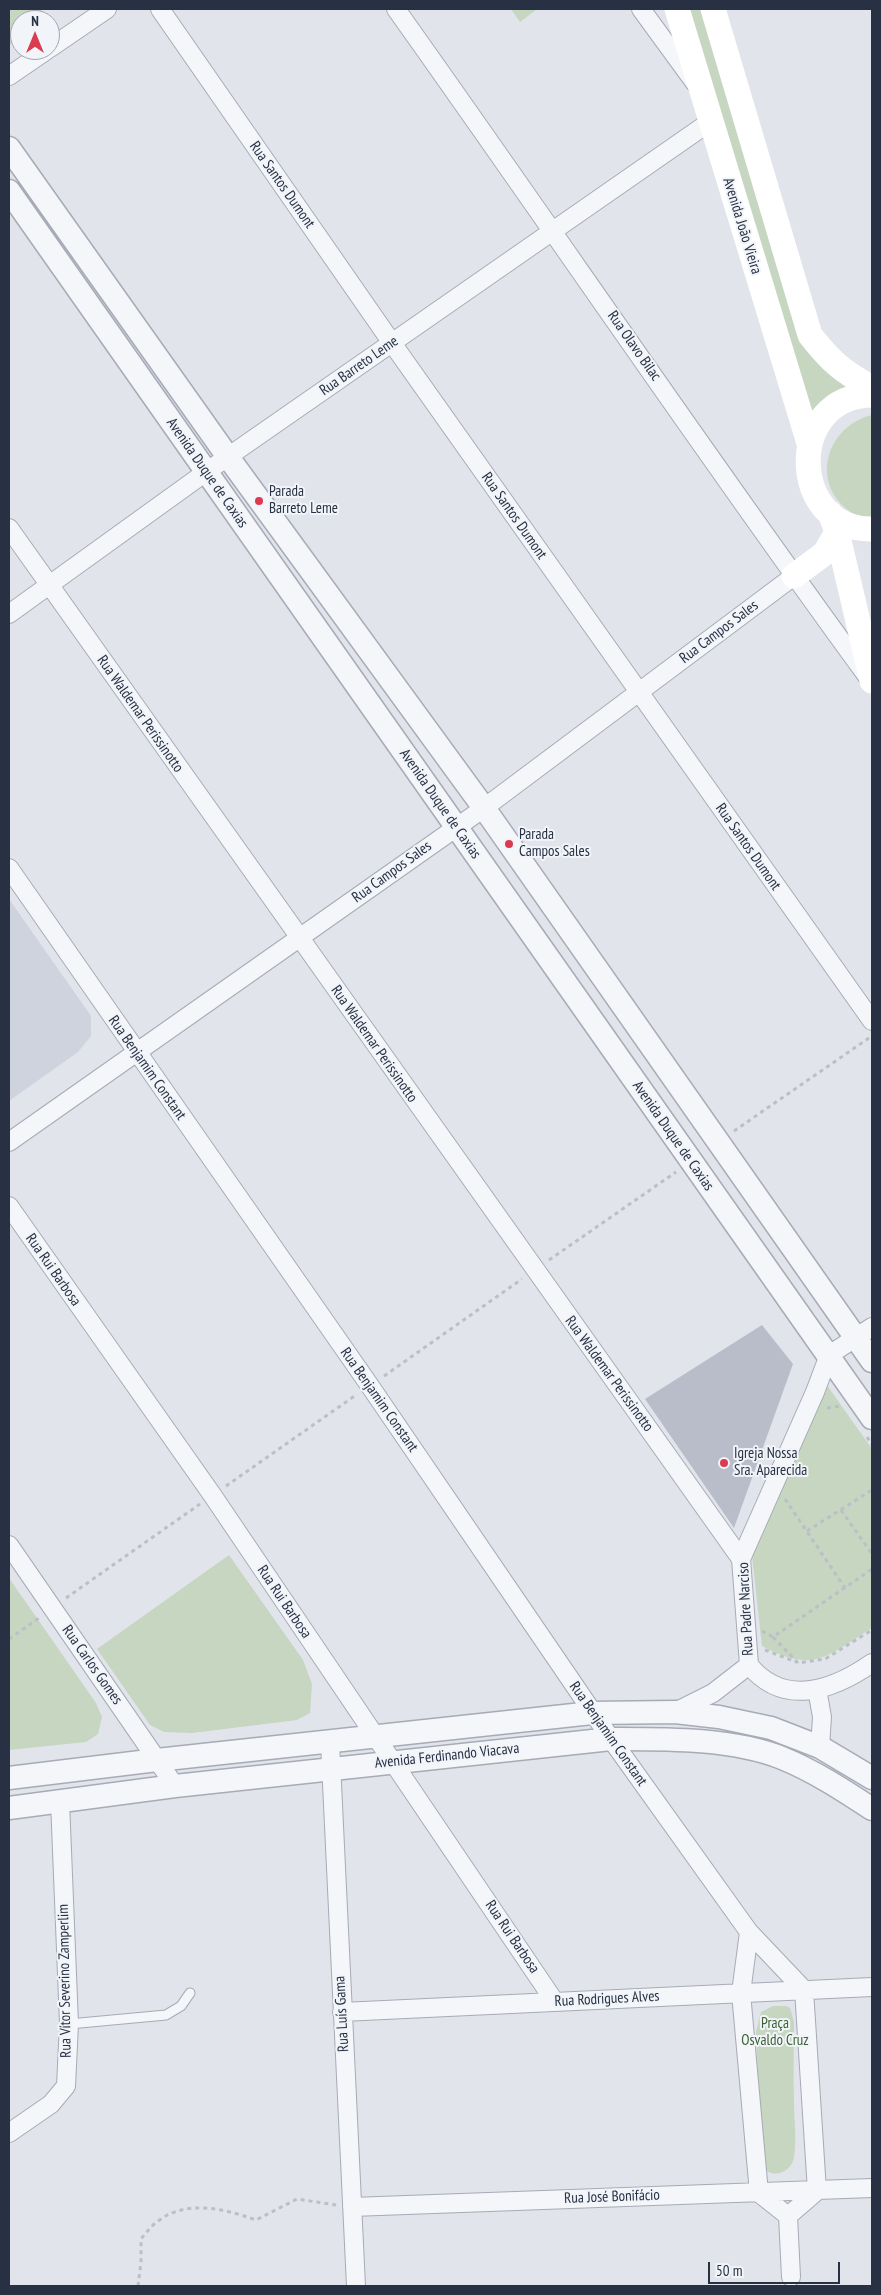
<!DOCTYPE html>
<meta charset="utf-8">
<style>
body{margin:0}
#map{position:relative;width:881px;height:2295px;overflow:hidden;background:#e1e4eb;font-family:"PT Sans Narrow",sans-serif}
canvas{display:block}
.frame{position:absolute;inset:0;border:10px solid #283144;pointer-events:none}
.north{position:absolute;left:10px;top:10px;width:50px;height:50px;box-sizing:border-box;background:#f1f4f8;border:1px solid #a1a6b0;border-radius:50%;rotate:0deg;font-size:14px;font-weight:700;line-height:20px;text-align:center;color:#283144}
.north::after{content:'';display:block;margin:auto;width:18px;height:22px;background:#da3b4e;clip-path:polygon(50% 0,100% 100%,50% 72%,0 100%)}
.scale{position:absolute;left:708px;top:2262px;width:132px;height:22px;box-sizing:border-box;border:2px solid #283144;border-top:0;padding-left:6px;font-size:15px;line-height:18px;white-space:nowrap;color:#283144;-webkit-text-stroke:4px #f1f4f8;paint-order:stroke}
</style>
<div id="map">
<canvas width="881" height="2295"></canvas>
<div class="frame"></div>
<div class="north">N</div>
<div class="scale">50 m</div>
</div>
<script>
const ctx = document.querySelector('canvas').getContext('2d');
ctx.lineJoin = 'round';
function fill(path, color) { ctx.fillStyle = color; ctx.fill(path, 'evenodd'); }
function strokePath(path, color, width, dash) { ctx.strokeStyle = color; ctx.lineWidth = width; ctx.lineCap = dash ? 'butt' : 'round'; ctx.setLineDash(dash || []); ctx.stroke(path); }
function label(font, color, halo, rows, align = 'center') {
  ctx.font = font + ' "PT Sans Narrow",sans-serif'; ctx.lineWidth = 4; ctx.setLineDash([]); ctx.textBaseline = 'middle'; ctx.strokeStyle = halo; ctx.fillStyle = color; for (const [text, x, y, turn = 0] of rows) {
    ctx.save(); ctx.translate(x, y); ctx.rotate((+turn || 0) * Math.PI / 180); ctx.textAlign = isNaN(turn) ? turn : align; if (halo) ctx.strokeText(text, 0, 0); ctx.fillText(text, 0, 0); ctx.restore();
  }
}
fill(new Path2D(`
 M9 899 91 1016V1036L78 1052 9 1101Z`), '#cfd3dd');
fill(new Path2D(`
 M9 9H43L33 20H20V34L9 46Z
 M511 9H537L520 22Z
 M686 9H706L795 309 852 384 833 393 809 418Z
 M872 415V521C865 518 857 516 851 512 809 484 826 426 872 415Z
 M824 1381 872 1449V1628C827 1656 814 1674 762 1646L752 1556Z
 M229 1555 303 1660 312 1684 310 1713 297 1720 192 1733 164 1732 150 1725 97 1649Z
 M9 1578 96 1703 102 1717 98 1734 86 1742 9 1750Z
 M773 2006H786L790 2008 794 2022C794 2049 793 2076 794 2103 794 2121 797 2139 794 2157 792 2173 770 2180 763 2166 761 2163 762 2158 761 2155L756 2032 761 2012Z`), '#c6d6c1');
fill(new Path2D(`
 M762 1325 793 1364 734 1528 645 1399Z`), '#b8bdc9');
const service = new Path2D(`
 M69 2024 166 2015 181 2006 190 1993`);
const minor = new Path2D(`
 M160 9 392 343 872 1021
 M396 9C554 231 706 456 867 676
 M641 9 695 83
 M50 48 107 9
 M9 76 47 50
 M9 528 741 1559
 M9 614 206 472 711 121
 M9 868 370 1386 611 1739 749 1932 804 1990 817 2191 788 2216
 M9 1142 484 808 794 576
 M9 1206 213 1496 555 2002
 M9 1545 175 1786
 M749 1665 741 1559 815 1392 829 1355 872 1327
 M749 1665C784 1708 833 1690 872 1663
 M817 1689 822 1717 820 1747
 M675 1712 713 1693 749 1665
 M330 1742 356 2286
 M749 1932 741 1993 759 2193 788 2216 791 2277
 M342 2012 872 1987
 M9 2133 51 2104 66 2086 69 2024 60 1801
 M352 2207 872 2188`);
const tertiary = new Path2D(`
 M9 148 228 457 484 808 872 1361
 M9 191 872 1418
 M9 1778 157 1760 592 1713 675 1712 719 1717 771 1728 820 1747 872 1778
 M9 1808 175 1786 611 1739C664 1739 732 1738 782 1758 814 1771 843 1790 872 1809`);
strokePath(service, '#a6abb6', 11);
strokePath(minor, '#a6abb6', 20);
strokePath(tertiary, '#a6abb6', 25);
strokePath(new Path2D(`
 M734 1131 869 1038
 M549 1260 676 1172
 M384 1376 522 1279
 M827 1408 840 1406
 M867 1437 872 1445
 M226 1486 356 1395
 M785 1499 845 1588
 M841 1510 872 1554
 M807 1531 872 1490
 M66 1598 200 1504
 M762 1631 773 1637 872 1569
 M773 1637 798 1663 825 1659 872 1630
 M9 1639 39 1618
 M765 1650 796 1662
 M138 2286 141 2262V2239C146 2233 151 2226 158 2221 187 2199 225 2209 256 2220L297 2199 336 2205`), '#bbbfc6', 3, [4, 4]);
strokePath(service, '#f4f6f9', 9);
strokePath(minor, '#f4f6f9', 18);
strokePath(tertiary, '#f4f6f9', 22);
strokePath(new Path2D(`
 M677 9 809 443
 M713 9 810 335C831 362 842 371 872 388
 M872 395C785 396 789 530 872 529
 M830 513 837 532 872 681
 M794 576 825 553 837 532`), '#fff', 25);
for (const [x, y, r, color] of [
 [259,501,5,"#da3b4e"],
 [509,844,5,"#da3b4e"],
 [724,1463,5,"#da3b4e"]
]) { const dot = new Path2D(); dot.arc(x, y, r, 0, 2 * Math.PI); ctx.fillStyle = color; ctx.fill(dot); strokePath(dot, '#f1f4f8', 2); }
label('15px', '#283144', '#f1f4f8', [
 ["Rua Santos Dumont",282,185,55],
 ["Avenida João Vieira",742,226,73],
 ["Rua Olavo Bilac",634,346,55],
 ["Rua Barreto Leme",359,366,-35],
 ["Avenida Duque de Caxias",207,473,55],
 ["Rua Santos Dumont",514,516,55],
 ["Rua Campos Sales",719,632,-37],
 ["Rua Waldemar Perissinotto",140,714,55],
 ["Avenida Duque de Caxias",440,804,55],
 ["Rua Santos Dumont",748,847,55],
 ["Rua Campos Sales",392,872,-36],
 ["Rua Waldemar Perissinotto",374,1044,55],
 ["Rua Benjamim Constant",147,1068,55],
 ["Avenida Duque de Caxias",673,1136,55],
 ["Rua Rui Barbosa",53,1270,55],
 ["Rua Waldemar Perissinotto",609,1374,54],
 ["Rua Benjamim Constant",379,1400,55],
 ["Rua Rui Barbosa",284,1602,56],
 ["Rua Padre Narciso",746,1609,-93],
 ["Rua Carlos Gomes",92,1665,55],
 ["Rua Benjamim Constant",608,1734,55],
 ["Avenida Ferdinando Viacava",447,1756,-6],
 ["Rua Rui Barbosa",512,1937,56],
 ["Rua Vítor Severino Zamperlim",65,1981,-91],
 ["Rua Rodrigues Alves",607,1999,-3],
 ["Rua Luís Gama",342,2014,-93],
 ["Rua José Bonifácio",612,2197,-2]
]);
label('15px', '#283144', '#f1f4f8', [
 ["Parada",269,492],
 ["Barreto Leme",269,509],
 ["Parada",519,835],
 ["Campos Sales",519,852],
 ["Igreja Nossa",734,1454],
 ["Sra. Aparecida",734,1471]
], 'left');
label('15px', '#3b6134', '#f1f4f8', [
 ["Praça",775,2024],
 ["Osvaldo Cruz",775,2041]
]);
</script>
